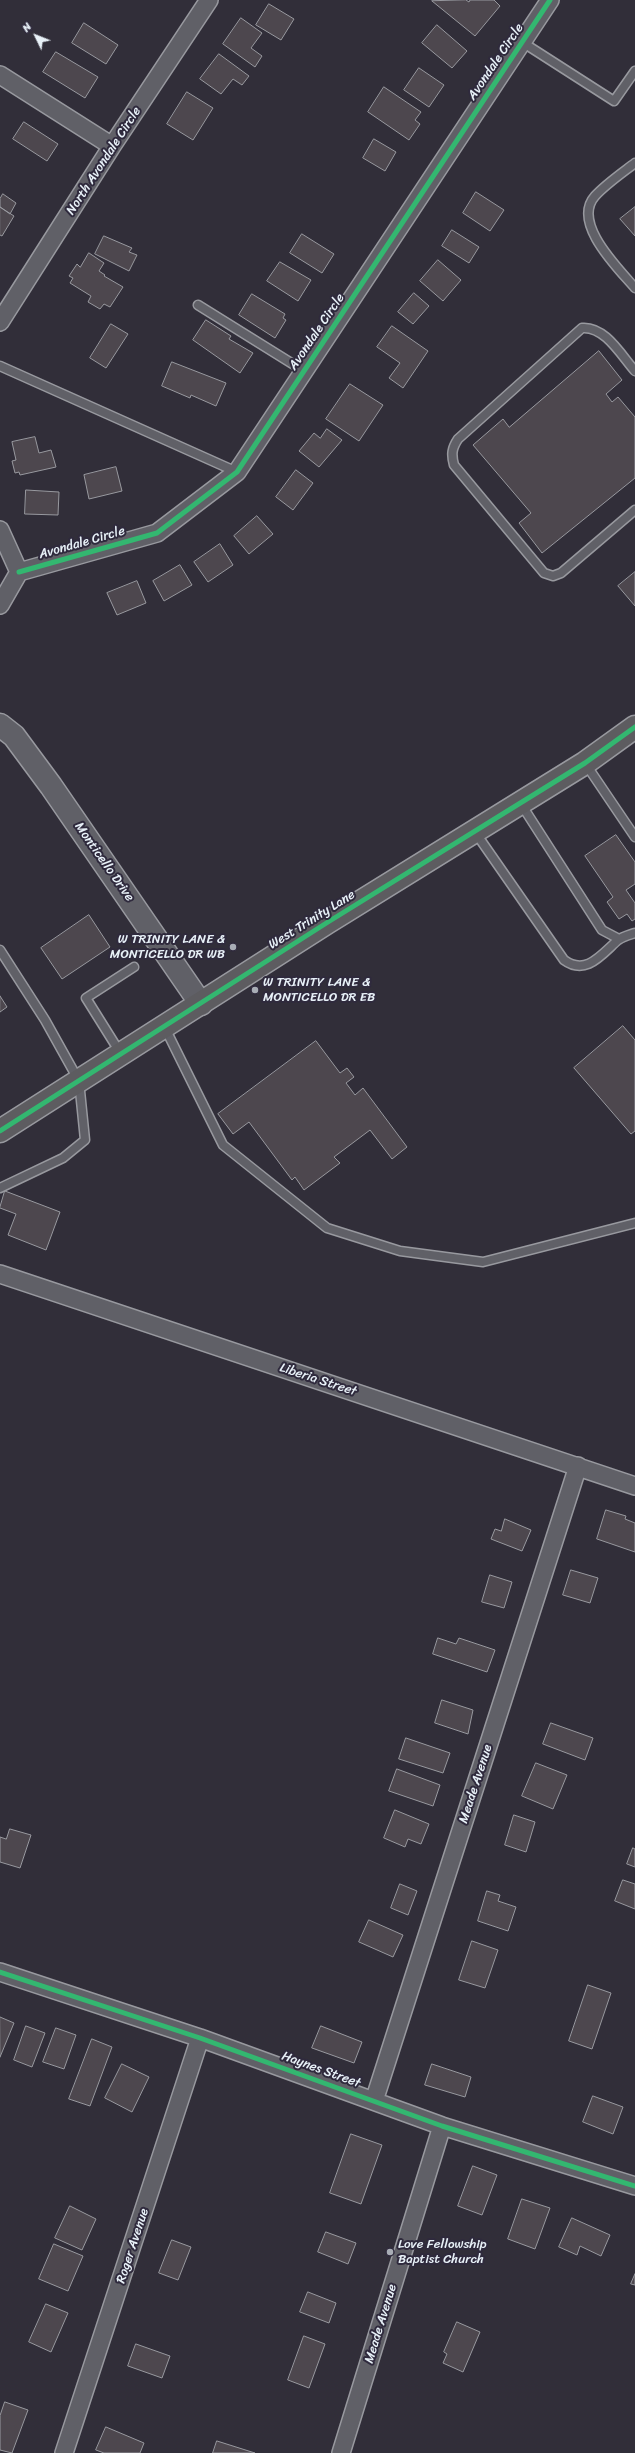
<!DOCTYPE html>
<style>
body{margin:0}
#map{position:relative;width:635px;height:2453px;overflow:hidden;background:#312e39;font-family:Sriracha,sans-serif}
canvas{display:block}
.north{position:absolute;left:16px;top:16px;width:40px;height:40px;-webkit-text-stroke:3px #2f2a3d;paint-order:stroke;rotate:313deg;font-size:11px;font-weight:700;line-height:16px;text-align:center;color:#e8f1f8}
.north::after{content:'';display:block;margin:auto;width:14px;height:18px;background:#e8f1f8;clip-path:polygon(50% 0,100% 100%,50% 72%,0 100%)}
</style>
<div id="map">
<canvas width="635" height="2453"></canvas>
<div class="north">N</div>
</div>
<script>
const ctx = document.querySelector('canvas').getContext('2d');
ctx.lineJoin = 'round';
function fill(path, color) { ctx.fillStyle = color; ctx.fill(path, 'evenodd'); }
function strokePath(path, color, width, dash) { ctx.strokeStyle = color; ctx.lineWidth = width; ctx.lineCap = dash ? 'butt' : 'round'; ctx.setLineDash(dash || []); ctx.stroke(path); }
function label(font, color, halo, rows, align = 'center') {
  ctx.font = font + ' Sriracha,sans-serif'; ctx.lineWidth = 4; ctx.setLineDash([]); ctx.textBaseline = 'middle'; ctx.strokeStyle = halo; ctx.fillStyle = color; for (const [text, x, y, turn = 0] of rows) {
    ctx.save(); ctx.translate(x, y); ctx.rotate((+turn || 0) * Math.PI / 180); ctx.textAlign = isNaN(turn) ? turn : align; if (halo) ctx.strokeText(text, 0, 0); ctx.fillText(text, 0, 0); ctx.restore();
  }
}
const building = new Path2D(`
 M466 0 469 2 470 0H494L500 6 475 36 432 1Z
 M269 4 294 19 281 40 256 25Z
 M241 18 262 33 251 48 262 56 255 67 223 44Z
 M84 23 118 45 106 64 72 43Z
 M437 25 467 51 452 68 422 43Z
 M56 52 98 77 85 98 43 72Z
 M219 54 249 76 242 85 233 79 221 94 200 79Z
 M419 68 444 85 429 107 404 90Z
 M384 87 421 112 415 120 420 124 409 140 368 112Z
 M187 92 213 108 193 140 167 124Z
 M24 122 58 144 47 161 13 139Z
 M374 139 396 152 385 171 363 158Z
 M476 192 504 210 490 231 463 213Z
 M3 194 16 203 10 214 0 207V199Z
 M0 207 14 216 2 236 0 235Z
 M635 207V236L620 219Z
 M452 230 479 247 469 263 442 246Z
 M302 234 334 254 322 273 290 253Z
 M104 236 132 248 129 252 137 255 129 271 95 254Z
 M89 253 104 263 99 271 105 275 104 276 123 287 110 307 104 304 100 309 88 302 91 296 70 283 73 278 69 276 77 264 80 267Z
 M438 260 461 280 443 301 420 281Z
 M280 262 311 280 298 301 267 281Z
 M414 293 429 306 413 324 398 312Z
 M252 294 285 314 283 318 286 320 275 338 239 315Z
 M206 320 231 336 229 339 253 353 240 373 193 340Z
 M111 324 128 334 106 368 90 358Z
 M392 326 428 351 403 388 389 378 400 363 377 347Z
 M599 351 622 380 606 394 612 402 618 397 635 417V478L542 553 519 523 531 513 473 445 503 419 509 427Z
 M172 362 226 383 216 406 191 395 190 398 162 386Z
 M350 384 383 405 359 441 326 419Z
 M327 429 342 440 319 467 299 451 314 433 320 438Z
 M35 437 39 453 51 450 56 467 20 475 19 472 15 473 12 461 16 460 12 442Z
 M116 467 122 491 89 499 84 475Z
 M296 470 313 483 293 510 276 497Z
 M26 490 59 492 58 515 25 514Z
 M257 516 273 534 249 554 234 536Z
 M220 544 233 565 208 582 194 562Z
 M180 565 192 585 164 601 153 581Z
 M635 572V606L618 586Z
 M137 581 146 603 117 615 107 593Z
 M616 835 635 862V884L626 890 635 903V919L632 921 627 914 619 919 607 902 613 897 585 856Z
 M89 915 110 947 62 979 41 948Z
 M0 996 7 1007 0 1012Z
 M623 1026 635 1040V1131L631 1134 574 1068Z
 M316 1041 340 1073 347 1068 354 1077 346 1083 355 1095 363 1088 407 1147 392 1159 370 1130 334 1157 340 1163 304 1190 295 1177 292 1180 249 1122 233 1134 218 1114Z
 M5 1191 60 1212 46 1250 8 1235 16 1214 0 1208Z
 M606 1510 626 1516 625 1519 635 1523V1552L597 1539Z
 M505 1519 531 1530 522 1551 491 1539 495 1529 501 1531Z
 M571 1570 598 1578 590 1603 563 1595Z
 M490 1575 512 1582 504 1608 482 1602Z
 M438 1638 456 1644 459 1638 495 1650 487 1672 433 1654Z
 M442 1700 473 1710 468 1734 435 1723Z
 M551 1723 593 1738 585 1760 543 1744Z
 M406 1738 450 1753 443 1773 399 1759Z
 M536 1763 567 1775 553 1809 522 1796Z
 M397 1769 440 1785 433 1806 389 1791Z
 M395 1810 429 1824 421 1844 408 1839 405 1847 384 1838Z
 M514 1815 535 1822 526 1852 505 1845Z
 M10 1829 31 1835 20 1868 0 1862V1837L6 1839Z
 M633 1848 635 1849V1867L627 1864Z
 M623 1880 635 1884V1909L615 1901Z
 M400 1884 417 1891 408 1915 391 1908Z
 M487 1891 500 1895 498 1901 516 1907 508 1931 478 1921Z
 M369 1920 403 1935 393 1957 359 1942Z
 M472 1941 498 1950 485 1988 459 1980Z
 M588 1985 611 1993 592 2049 569 2041Z
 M0 2017 14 2023 0 2057Z
 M26 2026 45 2033 32 2067 14 2060Z
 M321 2026 362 2042 354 2063 312 2048Z
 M56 2028 76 2035 64 2069 43 2062Z
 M92 2039 112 2047 90 2106 69 2099Z
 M122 2064 149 2077 132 2112 105 2098Z
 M432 2064 471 2077 465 2097 425 2085Z
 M593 2096 623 2107 613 2134 583 2122Z
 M351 2134 382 2145 361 2204 330 2193Z
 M473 2166 497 2175 482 2215 458 2206Z
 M522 2199 550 2208 535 2249 508 2239Z
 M70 2206 96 2219 82 2250 55 2238Z
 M572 2218 610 2235 601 2256 580 2246 577 2255 559 2247Z
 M326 2232 356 2243 348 2264 318 2252Z
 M172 2240 191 2247 178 2280 159 2273Z
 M54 2244 83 2256 68 2291 39 2279Z
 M635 2274V2285L631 2284Z
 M308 2292 336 2303 329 2323 300 2312Z
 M46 2304 68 2313 51 2352 29 2342Z
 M457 2322 480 2332 463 2372 443 2363 447 2354 444 2352Z
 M304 2336 325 2344 309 2388 288 2380Z
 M136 2344 170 2356 162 2378 128 2366Z
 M5 2402 28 2410 12 2453 0 2450V2416Z
 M106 2427 144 2443 140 2453H104L96 2450Z
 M217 2441 255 2453H213Z`);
fill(building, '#4d474e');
strokePath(building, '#98999f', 1);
const lane = new Path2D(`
 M522 42 614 101 635 71
 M635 163C622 173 606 184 595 196 571 223 619 269 635 288
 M198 305 304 371
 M0 366 237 472
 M635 371C621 355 605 326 582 328L458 439C452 448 451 454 454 465L544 573 553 576 561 573 635 510
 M585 763 635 837
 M521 804 602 930 619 939
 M475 832 564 960C586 976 601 955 618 940 622 937 629 935 635 933
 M0 950 45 1020 79 1081 85 1140 63 1158 0 1188
 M165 1028 223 1145 327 1228 400 1251 483 1262 635 1223
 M121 1054 86 998 134 967`);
const street = new Path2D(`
 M0 75 112 146
 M0 322 112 146 209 0
 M0 530 19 572
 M19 572 157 533 237 472 550 0
 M0 605 19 572
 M0 1274 635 1486
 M0 1972 200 2038 442 2126 635 2186
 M374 2101 578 1466
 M64 2453 200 2038
 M341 2453 442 2126`);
const secondary = new Path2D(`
 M0 725 14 736 51 786 201 1004`);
const primary = new Path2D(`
 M0 1131 328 922 585 763 635 727`);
strokePath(lane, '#98999f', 11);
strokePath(street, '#98999f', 20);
strokePath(secondary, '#98999f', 25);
strokePath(primary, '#98999f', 25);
strokePath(lane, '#606067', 8);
strokePath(street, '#606067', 17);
strokePath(secondary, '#606067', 22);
strokePath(primary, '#5d5c60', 22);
strokePath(new Path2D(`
 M19 572 157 533 237 472 550 0
 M0 1131 328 922 585 763 635 727
 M0 1972 200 2038 442 2126 635 2186`), '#33b770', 5);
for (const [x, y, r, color] of [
 [233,947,4,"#a8adb5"],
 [255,990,4,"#a8adb5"],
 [390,2252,4,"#a8adb5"]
]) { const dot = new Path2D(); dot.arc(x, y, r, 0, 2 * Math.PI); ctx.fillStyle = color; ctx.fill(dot); strokePath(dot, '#2f2a3d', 1.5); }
label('13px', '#e8f1f8', '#2f2a3d', [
 ["Avondale Circle",496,62,-56],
 ["North Avondale Circle",104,161,-57],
 ["Avondale Circle",317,332,-56],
 ["Avondale Circle",82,543,-16],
 ["Monticello Drive",104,862,55],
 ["West Trinity Lane",312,920,-32],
 ["Liberia Street",318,1380,18],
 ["Meade Avenue",476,1784,-72],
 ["Haynes Street",321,2070,20],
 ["Roger Avenue",133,2246,-72],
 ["Meade Avenue",381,2324,-73]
]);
label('13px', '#e8f1f8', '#2f2a3d', [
 ["W TRINITY LANE &",225,940,"right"],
 ["MONTICELLO DR WB",225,955,"right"],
 ["W TRINITY LANE &",263,983],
 ["MONTICELLO DR EB",263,998],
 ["Love Fellowship",398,2245],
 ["Baptist Church",398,2260]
], 'left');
</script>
